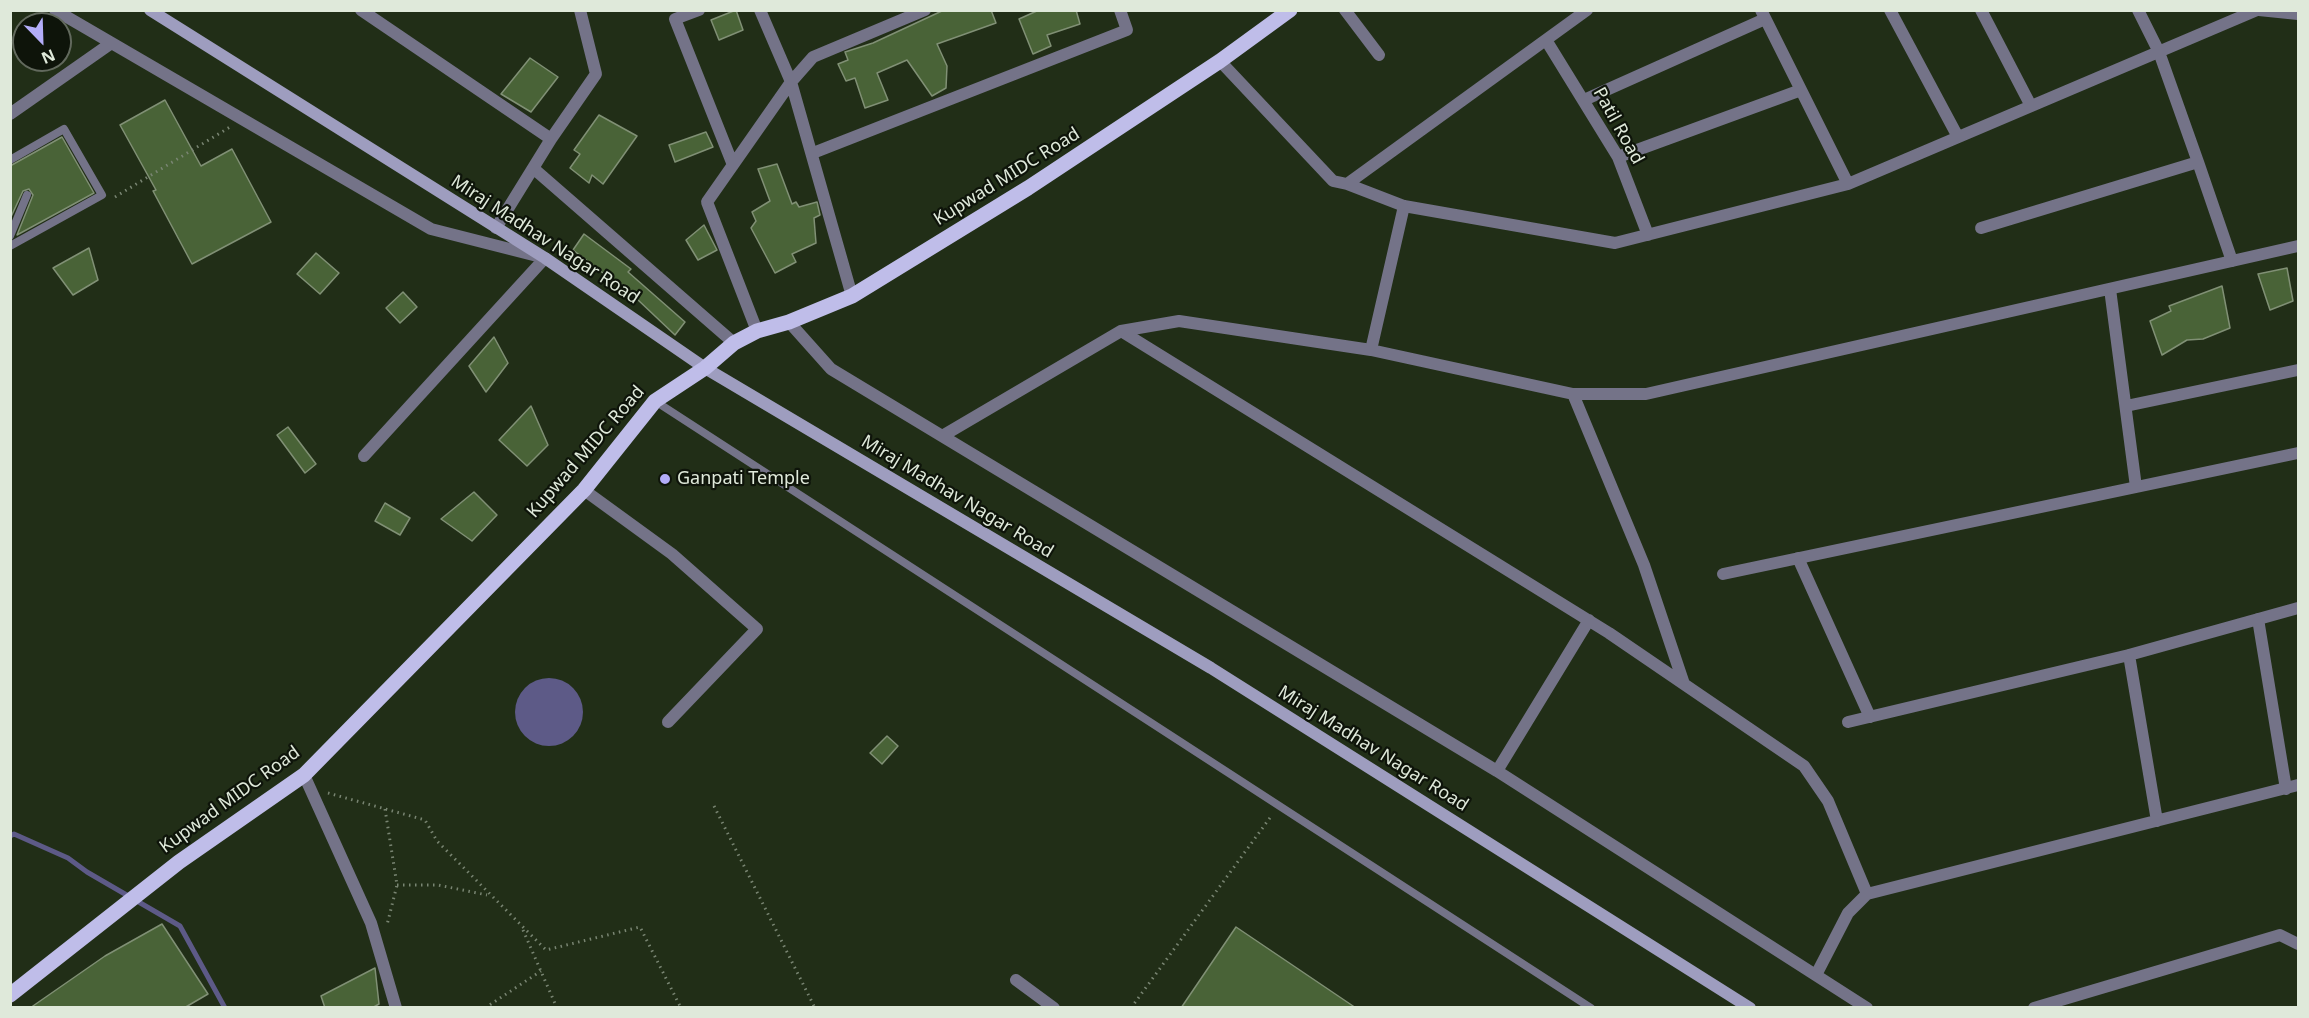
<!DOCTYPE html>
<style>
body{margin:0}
#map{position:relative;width:2309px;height:1018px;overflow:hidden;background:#212e17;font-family:"Noto Sans",sans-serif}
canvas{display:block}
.frame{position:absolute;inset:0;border:12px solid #dfe9da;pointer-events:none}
.north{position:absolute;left:12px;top:12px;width:60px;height:60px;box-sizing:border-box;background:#0e140a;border:2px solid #62695d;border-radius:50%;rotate:157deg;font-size:16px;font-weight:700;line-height:24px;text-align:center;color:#dfe9da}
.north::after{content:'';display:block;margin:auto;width:21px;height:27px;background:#b3adf9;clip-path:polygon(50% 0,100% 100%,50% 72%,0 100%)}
</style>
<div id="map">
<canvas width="2309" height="1018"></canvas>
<div class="frame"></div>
<div class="north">N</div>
</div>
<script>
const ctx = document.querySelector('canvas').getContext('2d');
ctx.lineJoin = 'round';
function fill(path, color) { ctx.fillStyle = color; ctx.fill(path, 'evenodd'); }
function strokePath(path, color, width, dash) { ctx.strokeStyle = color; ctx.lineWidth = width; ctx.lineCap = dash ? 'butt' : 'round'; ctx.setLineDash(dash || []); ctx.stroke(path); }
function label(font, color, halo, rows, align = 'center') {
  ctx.font = font + ' "Noto Sans",sans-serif'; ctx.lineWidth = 4.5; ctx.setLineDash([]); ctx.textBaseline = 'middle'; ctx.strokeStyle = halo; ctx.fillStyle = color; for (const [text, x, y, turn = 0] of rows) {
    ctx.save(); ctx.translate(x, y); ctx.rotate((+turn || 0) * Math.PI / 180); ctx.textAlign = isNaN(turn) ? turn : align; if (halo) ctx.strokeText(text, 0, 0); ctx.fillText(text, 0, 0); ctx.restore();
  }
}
fill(new Path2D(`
 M515 712a34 34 0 1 1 68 0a34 34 0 1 1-68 0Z`), '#5d5a87');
strokePath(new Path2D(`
 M10 836 14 834 68 858 87 872 180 926 225 1008`), '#5d5a87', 5);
const building = new Path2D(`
 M736 10 743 30 719 40 711 20Z
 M944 10H991L996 23 937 44 947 66 946 88 932 96 907 60 877 73 888 100 865 108 855 78 846 81 838 64 848 60 845 52 873 43Z
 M1039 10H1076L1080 24 1047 35 1051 46 1033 54 1019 19Z
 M530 58 558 77 531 112 501 94Z
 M165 100 201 166 232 149 271 222 192 264 153 191 156 190 120 125Z
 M599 115 637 136 603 184 592 175 589 183 570 168 580 154 574 150Z
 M706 132 713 147 675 162 669 145Z
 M62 137 94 193 17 235 33 195 29 189 23 191 10 219V166Z
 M777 164 792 204 796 202 799 207 817 202 820 215 814 218 816 243 792 254 796 262 775 273 751 228 756 221 752 212 770 201 758 169Z
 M704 225 717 250 698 260 686 240Z
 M584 234 631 269 628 272 685 322 675 335 618 281 616 283 573 250Z
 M89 248 98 280 73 295 53 268Z
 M316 253 339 273 320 294 297 274Z
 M2287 268 2293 301 2270 310 2258 274Z
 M2222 286 2230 328 2203 339 2187 340 2162 355 2150 321 2171 311 2169 306Z
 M403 292 417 307 400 323 386 308Z
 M494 337 508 363 486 392 469 366Z
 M531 406 548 445 527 466 499 440Z
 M288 427 316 464 305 473 277 435Z
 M474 492 497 515 472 541 441 519Z
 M385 503 410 518 400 535 375 521Z
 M887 736 898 746 882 764 870 753Z
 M162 924 208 994 184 1008H30L105 956Z
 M1236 927 1356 1008H1181Z
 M375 968 379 1004 372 1008H325L321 996Z`);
fill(building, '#496337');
strokePath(building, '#809075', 1.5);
strokePath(new Path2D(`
 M115 197 230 127
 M328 793 425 820 437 841 546 950 640 927 681 1008
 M714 806 815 1008
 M385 809 397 885 387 925
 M397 885H438L487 895
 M523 930 557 1008
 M485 1008 541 971
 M1131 1008 1272 815`), '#798572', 3, [1.5, 4.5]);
strokePath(new Path2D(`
 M10 160 64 129 102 195 10 246
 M10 236 27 195
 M655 401 1591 1008`), '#747388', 8);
strokePath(new Path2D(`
 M55 10 431 229 545 258 364 456
 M361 10 551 139
 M699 10 675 19 733 165
 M1345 10 1379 55
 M1761 10 1848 184
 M1890 10 1958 137
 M1981 10 2031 106
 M2138 10 2159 52 2198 162
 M2259 10 2298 14
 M1546 40 1618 157 1648 235
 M1220 61 1333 181 1347 184 1587 10
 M1584 100 1765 19
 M10 114 110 44
 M813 153 1127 30 1120 10
 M1618 157 1801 90
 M533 168 734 343
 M1347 184 1404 206 1615 243 1848 184 2257 10
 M496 228 551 139 596 74 580 10
 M1981 228 2198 162 2232 261
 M2110 289 2136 487
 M852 296 791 82 813 57 925 10
 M789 322 831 369 1497 771 1867 1008
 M757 331 707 202 791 82 760 10
 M1121 331 1609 633 1804 766 1828 801 1867 894
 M1371 350 1404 206
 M1573 394 1644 565 1684 684
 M2126 406 2298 370
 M944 435 1121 331 1179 321 1371 350 1573 394H1646L2298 246
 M584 490 672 554 757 629 668 722
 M1798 558 1870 717
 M1723 574 2298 453
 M2258 619 2286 789
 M2129 655 2157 821
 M1848 722 2129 655 2298 608
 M1497 771 1589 620
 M304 775 371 923 396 1008
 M1816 975 1848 913 1867 894 2298 785
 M1016 980 1054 1008
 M2034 1008 2280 935 2298 944`), '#747388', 12);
strokePath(new Path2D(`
 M150 10 545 258 705 368 1211 668 1750 1008`), '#9e9dbf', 12);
strokePath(new Path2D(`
 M10 995 179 862 304 775 584 490 655 401 705 368 734 343 757 331 789 322 852 296 1028 188 1220 61 1290 10`), '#bfbde9', 15);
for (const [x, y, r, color] of [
 [665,479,6,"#b3adf9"]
]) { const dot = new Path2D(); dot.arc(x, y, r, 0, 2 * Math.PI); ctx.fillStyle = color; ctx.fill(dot); strokePath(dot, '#0e140a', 2); }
label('18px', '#dfe9da', '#0e140a', [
 ["Patil Road",1618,126,61],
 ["Kupwad MIDC Road",1007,177,-32],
 ["Miraj Madhav Nagar Road",545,240,33],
 ["Kupwad MIDC Road",586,452,-49],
 ["Miraj Madhav Nagar Road",957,497,31],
 ["Miraj Madhav Nagar Road",1373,749,32],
 ["Kupwad MIDC Road",230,800,-36]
]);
label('18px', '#dfe9da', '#0e140a', [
 ["Ganpati Temple",677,479]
], 'left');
</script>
